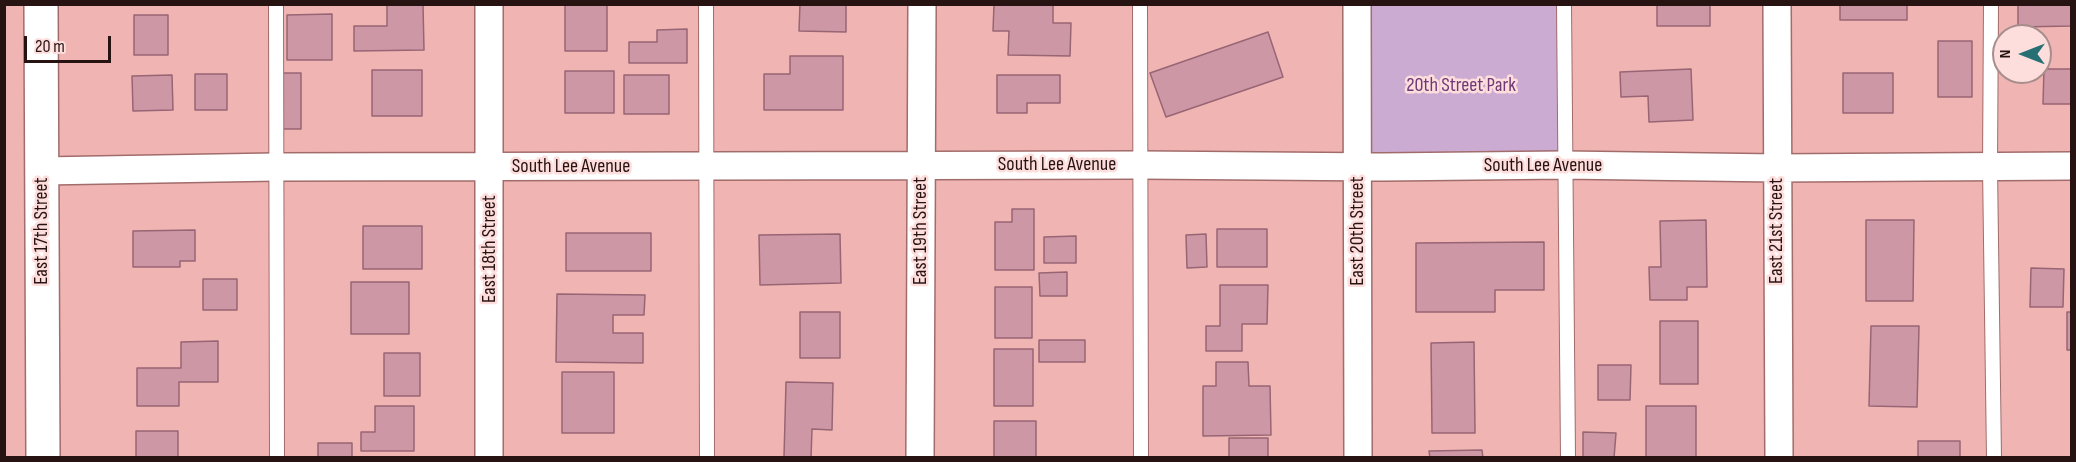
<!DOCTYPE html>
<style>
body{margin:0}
#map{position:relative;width:2076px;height:462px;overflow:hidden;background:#f0b5b3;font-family:"Sofia Sans Condensed",sans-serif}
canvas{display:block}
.frame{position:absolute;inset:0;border:6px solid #271312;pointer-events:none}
.north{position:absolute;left:1992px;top:24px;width:60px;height:60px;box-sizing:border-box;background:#fddedd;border:2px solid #a78d8c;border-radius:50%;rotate:270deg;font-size:16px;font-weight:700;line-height:24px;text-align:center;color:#271312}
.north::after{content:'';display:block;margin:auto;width:21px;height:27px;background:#267075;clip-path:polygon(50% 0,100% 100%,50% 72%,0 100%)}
.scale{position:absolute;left:24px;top:36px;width:87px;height:27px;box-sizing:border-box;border:3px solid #271312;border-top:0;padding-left:8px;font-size:18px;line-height:21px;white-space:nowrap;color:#271312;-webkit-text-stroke:4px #fddedd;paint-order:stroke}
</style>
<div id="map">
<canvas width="2076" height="462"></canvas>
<div class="frame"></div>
<div class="north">N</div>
<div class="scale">20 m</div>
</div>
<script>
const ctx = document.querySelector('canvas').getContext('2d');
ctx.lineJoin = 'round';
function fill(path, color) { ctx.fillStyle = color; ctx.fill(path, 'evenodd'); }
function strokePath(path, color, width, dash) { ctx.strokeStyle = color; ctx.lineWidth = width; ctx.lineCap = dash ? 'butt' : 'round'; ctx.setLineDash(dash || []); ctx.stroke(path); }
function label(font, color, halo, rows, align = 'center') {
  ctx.font = font + ' "Sofia Sans Condensed",sans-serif'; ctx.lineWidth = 5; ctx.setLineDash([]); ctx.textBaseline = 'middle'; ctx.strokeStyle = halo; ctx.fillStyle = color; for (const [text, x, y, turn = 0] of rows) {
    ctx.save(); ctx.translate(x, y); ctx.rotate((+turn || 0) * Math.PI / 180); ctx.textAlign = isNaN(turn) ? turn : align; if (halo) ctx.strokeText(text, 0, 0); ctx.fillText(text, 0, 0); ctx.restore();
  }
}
fill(new Path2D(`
 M1357 5H1564V165L1359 167Z`), '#ccabd2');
const building = new Path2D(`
 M387 4H423L424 50 354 51V26H387Z
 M565 4H607V51H565Z
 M800 4H846V32L799 31Z
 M994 4H1053V23H1071L1070 56 1008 55 1009 31H993Z
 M1657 4H1710V26H1657Z
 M1840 4H1907V20H1840Z
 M2018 4H2072V26L2018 27Z
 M332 14V60H287V15Z
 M134 15H168V55H134Z
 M687 29V63H629V42H657V30Z
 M1268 32 1283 77 1166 117 1150 73Z
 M1938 41H1972V97H1938Z
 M790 56H843V110H764V74H790Z
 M1691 69 1693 120 1649 122 1648 96 1621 97 1620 72Z
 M2044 69H2072V104H2043Z
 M372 70H422V116H372Z
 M565 71H614V113H565Z
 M283 73H301V129H283Z
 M1843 73H1893V113H1843Z
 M195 74H227V110H195Z
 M172 75 173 110 133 111 132 76Z
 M624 75H669V114H624Z
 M997 75H1060V103H1027V113H997Z
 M1012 209H1034V270H995V222H1012Z
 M1706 220 1707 287H1687V300H1650L1649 267H1661L1660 221Z
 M1866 220H1914L1913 301H1866Z
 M363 226H422V269H363Z
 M1217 229H1267V267H1217Z
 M195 230V261H180V267H133V231Z
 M566 233H651V271H566Z
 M840 234 841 283 760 285 759 235Z
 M1206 234 1207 267 1187 268 1186 235Z
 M1076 236V263H1044V237Z
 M1544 242V290H1495V312H1416V243Z
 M2031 268 2064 269 2063 307H2030Z
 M1067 272V296H1040L1039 273Z
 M203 279H237V310H203Z
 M351 282H409V334H351Z
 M1220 285H1268L1267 324H1242V351H1206V326H1220Z
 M995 287H1032V338H995Z
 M557 294 645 295 644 315H613V333H643V363L556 362Z
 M800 312H840V358H800Z
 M2067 312H2072V350H2067Z
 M1660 321H1698V384H1660Z
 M1871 326H1919L1917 407 1869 406Z
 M1039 340H1085V362H1039Z
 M218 341V382H179V406H137V368H181V342Z
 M1474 342 1475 433H1432L1431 343Z
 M994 349H1033V406H994Z
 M384 353H420V396H384Z
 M1216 362H1248L1249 386H1270L1271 435 1203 436V386H1216Z
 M1598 365H1631L1630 400H1598Z
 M562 372H614V433H562Z
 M786 382 833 383 832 430 812 429 811 458 784 457Z
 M375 406H414V451H361V432H375Z
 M1646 406H1696V458H1646Z
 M994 421H1036V458H994Z
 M136 431H178V458H136Z
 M1583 432 1616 433 1614 458H1583Z
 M1229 438H1268V458H1229Z
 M1918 441H1960V458H1918Z
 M318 443H352V458H318Z
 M1482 450 1483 458H1430L1429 451Z`);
fill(building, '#ce97a6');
strokePath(building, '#986574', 1.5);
const lane = new Path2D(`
 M276 4 277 458
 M706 4 707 458
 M1140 4 1141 458
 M1564 4 1568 458
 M1991 4 1990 167 1994 458`);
const street = new Path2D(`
 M1357 4 1358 458
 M1777 4 1779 458
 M42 171 276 167 1141 165 1383 167 1564 165 1777 168 2072 166
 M489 458V4
 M920 458 922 4`);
const primary = new Path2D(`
 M41 4 43 458`);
strokePath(lane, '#a16c6b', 16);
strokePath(street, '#a16c6b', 30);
strokePath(primary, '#a16c6b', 36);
strokePath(lane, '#fff', 14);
strokePath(street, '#fff', 27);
strokePath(primary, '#fff', 33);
label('20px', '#6d3977', '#fddedd', [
 ["20th Street Park",1461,86]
]);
label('20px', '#271312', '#fddedd', [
 ["South Lee Avenue",1057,165],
 ["South Lee Avenue",1543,166],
 ["South Lee Avenue",571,167],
 ["East 17th Street",42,231,-90],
 ["East 19th Street",921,231,-90],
 ["East 20th Street",1358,231,-90],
 ["East 21st Street",1777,231,-90],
 ["East 18th Street",490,249,-90]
]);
</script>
